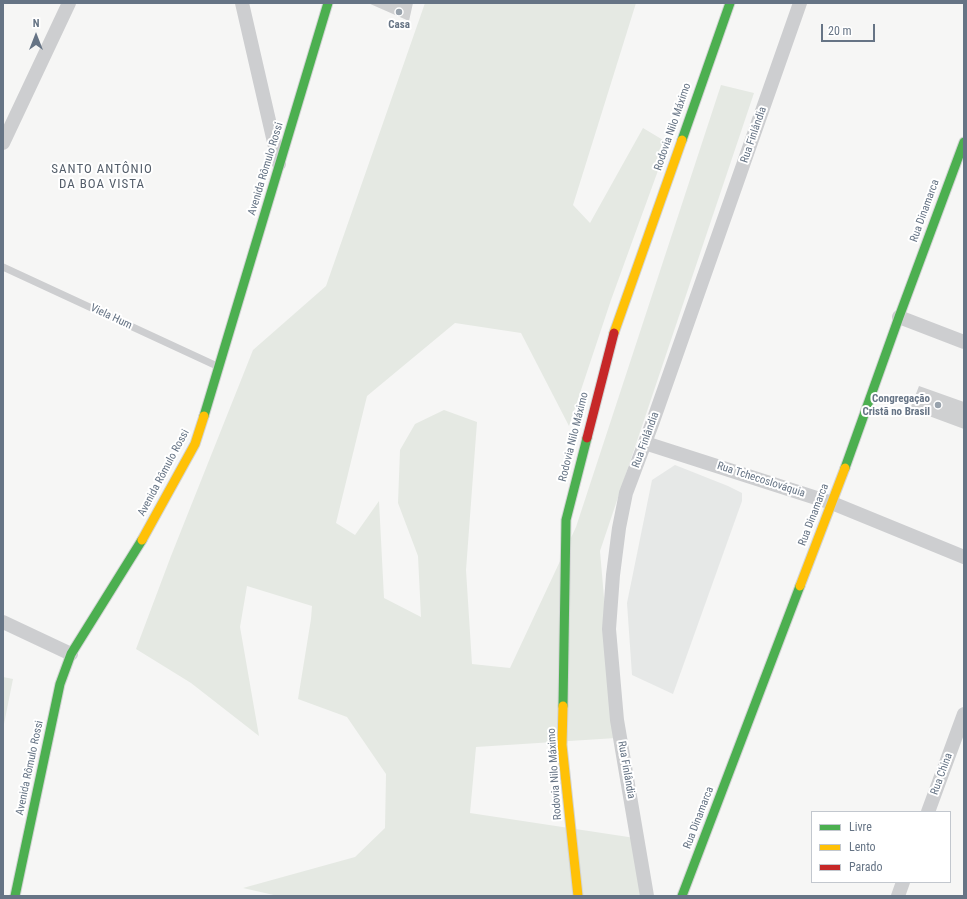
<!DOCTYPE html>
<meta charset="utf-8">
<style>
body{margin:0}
#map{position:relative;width:967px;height:899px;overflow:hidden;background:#f6f6f5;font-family:"Roboto Condensed",sans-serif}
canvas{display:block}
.frame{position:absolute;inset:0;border:4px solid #667485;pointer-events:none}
.legend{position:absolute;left:811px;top:811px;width:140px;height:72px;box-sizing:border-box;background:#fff;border:1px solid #c2c7ce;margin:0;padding:5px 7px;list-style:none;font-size:12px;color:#667485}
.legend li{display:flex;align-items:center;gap:8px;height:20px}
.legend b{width:20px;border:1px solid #c2c7ce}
.north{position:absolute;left:16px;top:16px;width:40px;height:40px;-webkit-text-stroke:3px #fff;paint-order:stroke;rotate:0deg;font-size:11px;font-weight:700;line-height:16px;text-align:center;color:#667485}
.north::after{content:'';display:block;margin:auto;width:14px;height:18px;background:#667485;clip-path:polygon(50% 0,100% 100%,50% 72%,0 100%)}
.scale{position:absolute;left:821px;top:24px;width:54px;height:18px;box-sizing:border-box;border:2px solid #667485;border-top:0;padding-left:5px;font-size:12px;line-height:14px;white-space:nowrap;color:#667485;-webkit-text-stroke:3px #fff;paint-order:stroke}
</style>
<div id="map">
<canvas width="967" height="899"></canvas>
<div class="frame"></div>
<ul class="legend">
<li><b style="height:5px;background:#4caf50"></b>Livre</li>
<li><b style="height:5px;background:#ffc107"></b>Lento</li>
<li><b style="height:5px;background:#c62828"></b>Parado</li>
</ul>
<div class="north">N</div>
<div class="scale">20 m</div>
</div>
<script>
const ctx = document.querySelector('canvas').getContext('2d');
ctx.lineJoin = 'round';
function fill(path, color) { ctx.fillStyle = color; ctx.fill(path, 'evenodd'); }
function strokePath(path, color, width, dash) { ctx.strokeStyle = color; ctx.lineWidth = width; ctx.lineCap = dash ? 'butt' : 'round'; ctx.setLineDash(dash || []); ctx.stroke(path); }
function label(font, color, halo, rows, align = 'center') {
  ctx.font = font + ' "Roboto Condensed",sans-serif'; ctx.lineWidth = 4; ctx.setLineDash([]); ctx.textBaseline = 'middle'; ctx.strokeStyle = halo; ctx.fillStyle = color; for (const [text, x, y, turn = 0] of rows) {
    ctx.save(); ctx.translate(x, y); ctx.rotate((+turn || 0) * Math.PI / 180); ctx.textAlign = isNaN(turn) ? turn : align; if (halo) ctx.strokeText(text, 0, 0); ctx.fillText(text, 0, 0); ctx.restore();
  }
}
fill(new Path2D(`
 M675 465 728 486 742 493V501L673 694 632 675 627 603 652 480Z`), '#e6e8e7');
fill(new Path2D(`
 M425 3H636L573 205 590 223 643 128 668 143 611 300 569 426 521 333 455 323 367 396 336 523 355 535 379 501 384 598 421 617 418 556 398 503 400 450 415 424 444 410 477 422 466 570 472 664 510 668 576 527 721 85 754 93 600 551 616 738 476 747 470 813 635 838 641 896H278L243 888 355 857 385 828 386 774 347 717 298 699 311 619 312 606 247 586 240 627 259 736 191 683 136 649 171 556 253 350 326 286Z
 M3 677 13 679 3 729Z`), '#e5e9e3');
fill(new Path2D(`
 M368 3H413L409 21Z
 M919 386 964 402V429L910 409Z`), '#cfd0d1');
const fast = new Path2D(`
 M682 140 730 3
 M204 416 328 3
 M845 468 899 317 964 142
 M563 706 566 520 587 438
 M15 896 60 684 71 654 142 540
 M682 896 800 586`);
const slow = new Path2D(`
 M614 333 682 140
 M142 540 195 444 204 416
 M800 586 845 468
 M563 706 562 745 578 896`);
const jam = new Path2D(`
 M587 438 614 333`);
strokePath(fast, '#d2d4d4', 11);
strokePath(slow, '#d2d4d4', 11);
strokePath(jam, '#d2d4d4', 11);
strokePath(new Path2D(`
 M3 267 219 367`), '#cdced0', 7);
strokePath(new Path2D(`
 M242 3 279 164
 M3 143 69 3
 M899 317 964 342
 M645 443 832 503 964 557
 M3 622 71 654
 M928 812 964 714
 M647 896 617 720 609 629 613 575 619 528 626 493 652 424 800 3
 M898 896 903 882`), '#cdced0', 14);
strokePath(fast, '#4caf50', 9);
strokePath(slow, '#ffc107', 9);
strokePath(jam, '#c62828', 9);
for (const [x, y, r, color] of [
 [399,12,4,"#98a2ac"],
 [938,405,4,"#98a2ac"]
]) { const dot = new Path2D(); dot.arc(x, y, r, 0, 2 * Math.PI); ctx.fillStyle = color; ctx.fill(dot); strokePath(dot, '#fff', 1.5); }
label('bold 11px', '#667485', '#fff', [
 ["Casa",399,25],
 ["Congregação",930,399,"right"],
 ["Cristã no Brasil",930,412,"right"]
]);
label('11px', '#667485', '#fff', [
 ["Rodovia Nilo Máximo",673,127,-71],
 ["Rua Finlândia",754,135,-71],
 ["Avenida Rômulo Rossi",266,169,-73],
 ["Rua Dinamarca",925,211,-70],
 ["Viela Hum",111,317,25],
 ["Rodovia Nilo Máximo",574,437,-76],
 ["Rua Finlândia",646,440,-70],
 ["Avenida Rômulo Rossi",164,473,-62],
 ["Rua Tchecoslováquia",761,480,18],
 ["Rua Dinamarca",814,515,-69],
 ["Avenida Rômulo Rossi",30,768,-78],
 ["Rua Finlândia",626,770,80],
 ["Rodovia Nilo Máximo",555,774,-94],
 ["Rua China",942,774,-70],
 ["Rua Dinamarca",699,818,-69]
]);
ctx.letterSpacing = '1px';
label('13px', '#545e6a', '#fff', [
 ["SANTO ANTÔNIO",102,170],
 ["DA BOA VISTA",102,185]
]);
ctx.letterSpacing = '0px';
</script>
